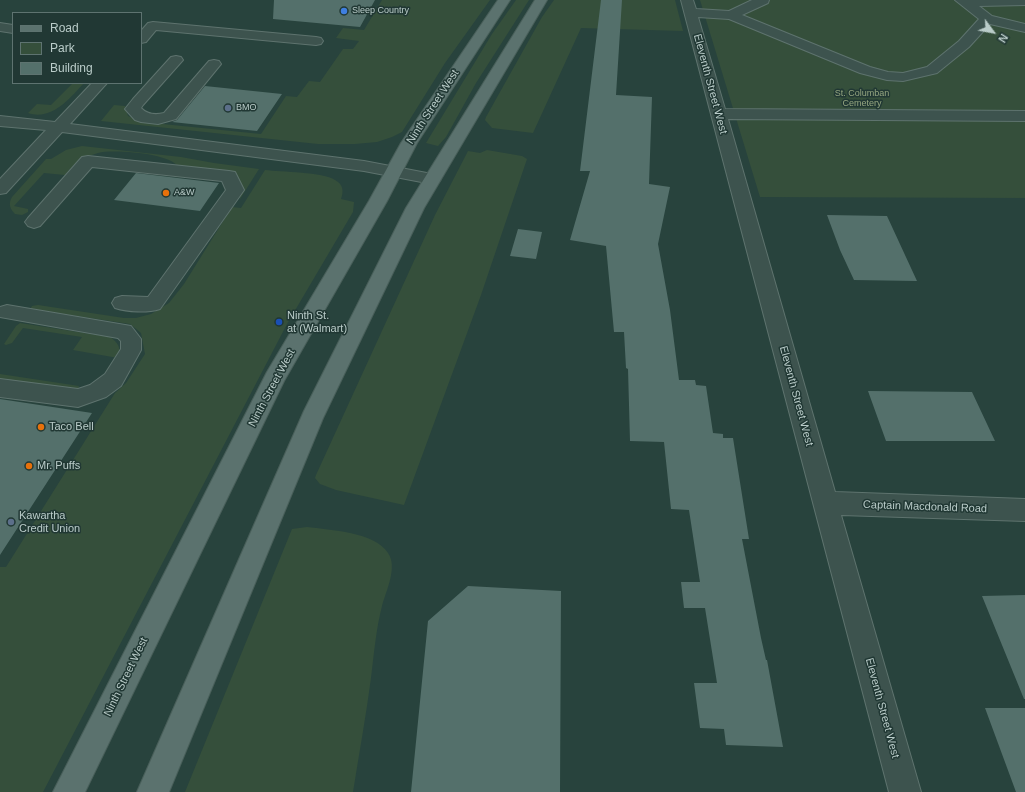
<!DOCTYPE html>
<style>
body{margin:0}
#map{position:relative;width:1025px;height:792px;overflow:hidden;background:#28433d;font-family:Arial,sans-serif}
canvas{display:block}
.legend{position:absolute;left:12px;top:12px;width:130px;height:72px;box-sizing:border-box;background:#213834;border:1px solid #5e7370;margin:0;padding:5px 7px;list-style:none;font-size:12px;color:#baccc9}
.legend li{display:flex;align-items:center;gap:8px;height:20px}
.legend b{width:20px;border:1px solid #5e7370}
.north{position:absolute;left:973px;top:12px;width:40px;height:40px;-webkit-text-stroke:3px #213834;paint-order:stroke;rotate:122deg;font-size:11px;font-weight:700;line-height:16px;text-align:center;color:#baccc9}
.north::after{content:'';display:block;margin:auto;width:14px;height:18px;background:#baccc9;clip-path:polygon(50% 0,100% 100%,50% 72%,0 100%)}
</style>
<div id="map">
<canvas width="1025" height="792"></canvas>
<ul class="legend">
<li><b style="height:5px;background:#5b726e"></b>Road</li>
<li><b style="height:11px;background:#354f3b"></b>Park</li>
<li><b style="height:11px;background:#54706b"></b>Building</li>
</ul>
<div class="north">N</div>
</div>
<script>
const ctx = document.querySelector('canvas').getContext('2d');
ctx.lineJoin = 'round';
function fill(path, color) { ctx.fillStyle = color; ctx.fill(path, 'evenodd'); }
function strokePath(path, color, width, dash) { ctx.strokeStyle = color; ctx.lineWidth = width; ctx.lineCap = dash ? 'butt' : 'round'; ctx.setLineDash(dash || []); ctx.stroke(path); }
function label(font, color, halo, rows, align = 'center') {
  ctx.font = font + ' Arial,sans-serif'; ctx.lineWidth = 3; ctx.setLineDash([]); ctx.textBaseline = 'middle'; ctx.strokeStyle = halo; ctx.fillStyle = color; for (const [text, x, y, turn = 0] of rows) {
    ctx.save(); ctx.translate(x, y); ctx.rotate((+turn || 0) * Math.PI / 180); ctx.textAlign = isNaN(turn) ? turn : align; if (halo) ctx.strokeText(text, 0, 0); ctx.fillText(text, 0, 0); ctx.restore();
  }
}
fill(new Path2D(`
 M382 0H490L445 63 402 132 392 137 377 142 355 144H318L101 121 114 105 125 106 128 116 143 122 261 134 286 96 297 97 309 81 320 82 343 49H353L359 41 336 38 343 28 364 30Z
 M516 0H529L476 83 446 137 438 146 426 143 492 34Z
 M554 0H675L683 31 581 28 533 133 492 128 485 120 486 117 542 17Z
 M700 0H1025V198L760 197Z
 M73 83H84C70 98 52 121 28 113L37 104 51 105Z
 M82 146 181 157 214 163 259 169 240 199 241 187 178 167C171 153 112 149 98 153 83 157 74 164 65 175L44 173 14 206 28 209V212L22 215 15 214C10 209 8 204 12 197L46 159H51L66 150Z
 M487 150 522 156 527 159 481 295 404 505 336 490 320 484 315 478 316 475 435 215 468 151 480 153Z
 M265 170C281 172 323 172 335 180 343 184 344 191 341 199L354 202 353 212 287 324 43 792H0V567H6L115 393 126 383 145 354 141 333 130 324 30 309 32 306 38 305 124 318H136L151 314 169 303 184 284 232 207 241 208Z
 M20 323 110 337C118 342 122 349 118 358L73 350 82 337 23 328 12 343 6 345 4 344 16 326Z
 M0 374 79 386 78 389 73 390 0 379Z
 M307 527C330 530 375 532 388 553 398 567 386 591 382 606 376 629 374 654 371 678 366 716 359 754 353 792H185L292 529Z`), '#354f3b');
fill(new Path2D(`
 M274 0H375L360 27 273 19Z
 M601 0H622L616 95 652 97 649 184 670 187 658 244 670 310 679 380H695L696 385 706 386 713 433 723 434V438H733L749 539H742L761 638 766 660H767L783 747 726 745 724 729 700 728 694 683H717L705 608H684L681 582H700L689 510 671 509 664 442 630 441 628 369 626 368 624 332H614L606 246 570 240 590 171H580Z
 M205 86 282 94 257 131 172 122 177 120Z
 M136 173 219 183 200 211 114 200Z
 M827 215 887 216 917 281 854 280 840 250Z
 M518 229 542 232 536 259 510 256Z
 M868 391 972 392 995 441H886Z
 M0 399 92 413 0 555Z
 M468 586 561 591 560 792H411L428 621Z
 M1025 595V699H1024L982 596Z
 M985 708H1025V792H1016Z`), '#54706b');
const minor = new Path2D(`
 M681 0H693L696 9 729 11 752 0H769L768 3 742 15 870 67 888 72 903 73 927 67 959 41 979 19 955 0H1025V5L979 6 992 16 1025 24V32L990 24 969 47 937 73 903 81 887 80 860 73 729 19 698 17 725 109 1025 111V121L728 119 835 492 1025 499V521L841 515 921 792H889Z
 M153 22 316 37 321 38 323 41 321 44 316 45 156 30 146 42 141 43V31L148 23Z
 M0 23 13 25V33L0 31Z
 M176 56 181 57 183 60 143 105 141 108C148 115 156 115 164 113L209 61 214 60 219 61 221 64 176 119 158 124 141 122 135 120 125 109 133 99 171 57Z
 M92 83H107L70 124 364 161 432 174 438 175 441 179 438 183 432 184 364 171 62 132 6 193 0 194V179L46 130 0 126V116L55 122Z
 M88 156 229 171 235 172 244 190 160 309C147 313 128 312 115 308L112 303 115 298 122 296 148 297 226 190 222 181 92 167 40 226 34 228 28 226 25 222 28 218 82 157Z
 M7 305 131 326 141 339V350L121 386 106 397 78 407 0 397V379L78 389 90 385 105 374 121 349V341L118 338 0 317V307Z`);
const major = new Path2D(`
 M498 0H510L417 143 387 201 284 381 85 792H53L267 372 369 201 401 143Z
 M535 0H547L424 208 323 418 169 792H137L304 411 406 208Z`);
strokePath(minor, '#5e736e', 2);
strokePath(major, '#495f5a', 2);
fill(minor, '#3d534e');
fill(major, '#5b726e');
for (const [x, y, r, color] of [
 [344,11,4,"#3f7fe0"],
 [228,108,4,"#5c6f8a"],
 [166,193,4,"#e8710a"],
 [279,322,4,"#1a4fb4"],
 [41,427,4,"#e8710a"],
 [29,466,4,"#e8710a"],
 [11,522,4,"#5c6f8a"]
]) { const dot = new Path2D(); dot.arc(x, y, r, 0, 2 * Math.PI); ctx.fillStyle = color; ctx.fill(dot); strokePath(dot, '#213834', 1.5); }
label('9px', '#baccc9', '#213834', [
 ["Sleep Country",352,11],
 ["BMO",236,108],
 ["A&W",174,193]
], 'left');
label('9px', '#95a680', '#213834', [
 ["St. Columban",862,94],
 ["Cemetery",862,104]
]);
label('11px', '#baccc9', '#213834', [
 ["Eleventh Street West",710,84,75],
 ["Ninth Street West",433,107,-57],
 ["Ninth Street West",272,388,-62],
 ["Eleventh Street West",796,396,75],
 ["Captain Macdonald Road",925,507,2],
 ["Ninth Street West",126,677,-64],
 ["Eleventh Street West",882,708,75]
]);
label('11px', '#baccc9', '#213834', [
 ["Ninth St.",287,316],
 ["at (Walmart)",287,329],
 ["Taco Bell",49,427],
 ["Mr. Puffs",37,466],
 ["Kawartha",19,516],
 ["Credit Union",19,529]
], 'left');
</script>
